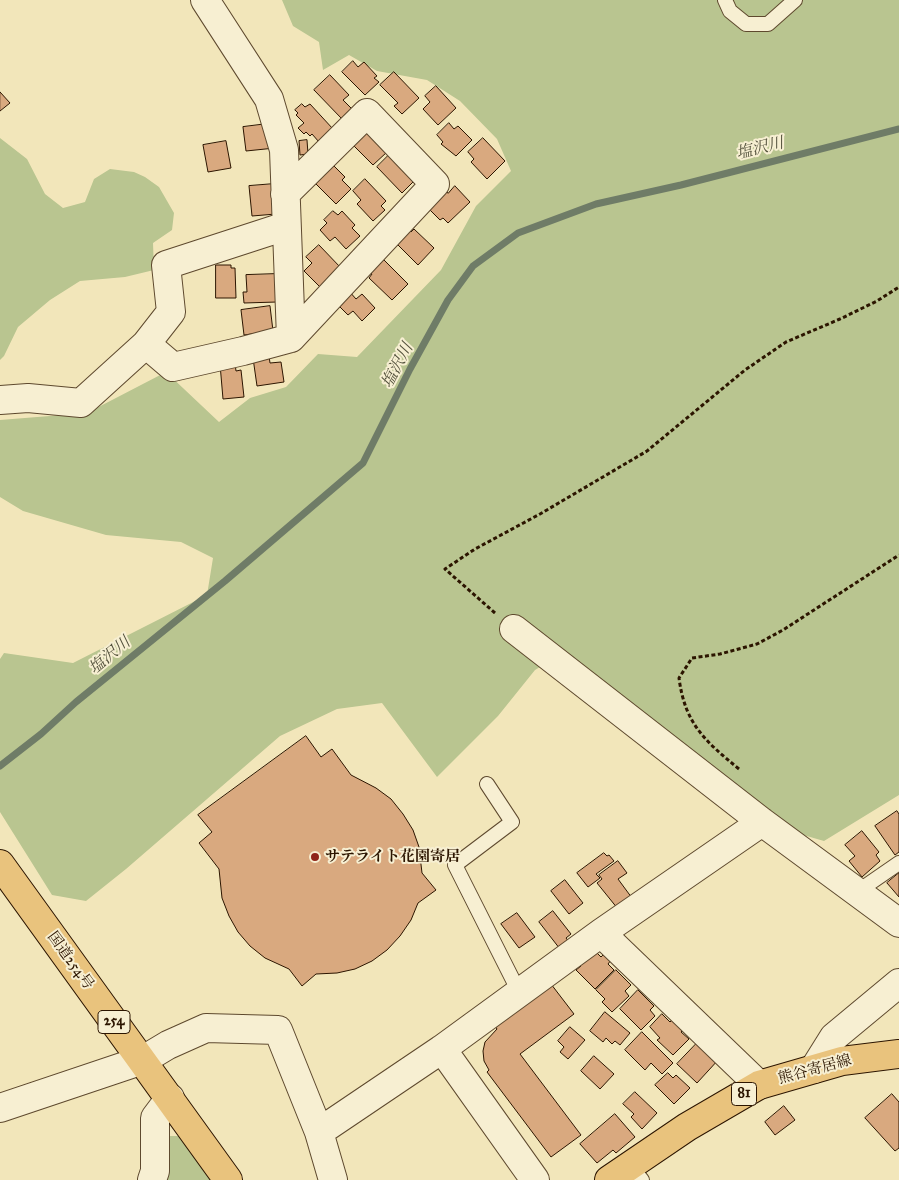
<!DOCTYPE html>
<meta charset="utf-8">
<style>
body{margin:0}
canvas{display:block;background:#f2e6ba}
</style>
<canvas width="899" height="1180"></canvas>
<script>
const ctx = document.querySelector('canvas').getContext('2d');
ctx.lineJoin = 'round';
function fill(path, color) { ctx.fillStyle = color; ctx.fill(path, 'evenodd'); }
function strokePath(path, color, width, dash) { ctx.strokeStyle = color; ctx.lineWidth = width; ctx.lineCap = dash ? 'butt' : 'round'; ctx.setLineDash(dash || []); ctx.stroke(path); }
function label(font, color, halo, rows, align = 'center') {
  ctx.font = font + ' "IM FELL Great Primer","Noto Serif JP",serif'; ctx.lineWidth = 4; ctx.setLineDash([]); ctx.textBaseline = 'middle'; ctx.strokeStyle = halo; ctx.fillStyle = color; for (const [text, x, y, turn = 0] of rows) {
    ctx.save(); ctx.translate(x, y); ctx.rotate((+turn || 0) * Math.PI / 180); ctx.textAlign = isNaN(turn) ? turn : align; if (halo) ctx.strokeText(text, 0, 0); ctx.fillText(text, 0, 0); ctx.restore();
  }
}
fill(new Path2D(`
 M282 0H899V795L824 841 786 830 563 653 535 670 498 716 437 777 382 703 337 709 280 736 126 869 86 901 52 895 0 812V659L4 653 73 663 207 595 213 558 181 542 106 535 23 511 0 497V420L87 413 166 372 219 422 250 398 286 387 318 354 357 357 441 270 476 206 511 171 497 139 460 101 427 80 377 71 349 55 323 70 319 42 293 26Z
 M0 138 27 159 45 194 63 208 85 202 94 179 110 169 134 172 145 177 159 187 174 213 172 230 153 243 154 270 125 277 80 281 50 300 18 327 4 356 0 360Z
 M170 1136H178L212 1180H163V1156Z`), '#b9c590');
strokePath(new Path2D(`
 M0 766 41 734 76 702 225 581 363 463 410 369 448 300 473 266 518 233 596 204 681 185 899 129`), '#6f7c67', 7);
const building = new Path2D(`
 M353 61 358 67 364 62 377 76 374 78 379 82 365 95 342 72Z
 M394 72 419 98 402 114 394 106 398 103 380 85Z
 M330 75 349 95 343 100 352 109 342 119 314 90Z
 M436 86 456 108 438 125 423 109 430 102 425 96Z
 M0 92 10 103 0 111Z
 M302 104 305 107 310 104 333 129 319 142 312 134 310 136 306 132 304 134 298 128 304 123 296 115 298 113 295 110Z
 M449 123 454 129 458 126 472 140 456 156 441 144 443 142 437 135Z
 M267 124 275 148 246 151 243 127Z
 M371 127 387 152 373 165 349 141Z
 M483 138 505 161 487 179 471 162 474 159 468 152Z
 M307 140 308 154 300 155 299 141Z
 M226 141 231 168 208 172 203 145Z
 M390 154 418 177 402 193 377 167Z
 M331 163 345 177 342 180 351 189 336 204 312 180Z
 M365 179 386 201 381 206 385 210 373 221 357 204 361 200 353 191Z
 M274 184 276 214 252 216 249 186Z
 M455 186 470 202 448 223 443 218 440 220 428 208 445 191 448 193Z
 M333 211 338 215 342 211 355 225 352 228 360 236 346 249 335 237 330 241 320 230 327 223 324 220Z
 M406 226 411 232 414 229 434 248 418 265 393 240Z
 M319 245 341 268 321 288 304 271 312 263 306 257Z
 M381 257 408 284 392 300 369 278 372 274 368 270Z
 M216 265H231V268H235L236 298H216Z
 M276 274 277 302 244 303 243 292H247L246 275Z
 M349 291 356 299 362 294 375 308 362 321 353 311 348 315 336 303Z
 M270 306 273 331 244 335 241 310Z
 M269 356 270 363 281 362 284 382 257 386 253 358Z
 M235 363 236 371 241 370 244 397 223 399 220 364Z
 M306 736 321 757 332 749 351 775 376 788 391 799 403 814 413 830 419 847 422 873 436 890 418 903 411 920 400 936 387 950 372 961 355 969 337 973 316 974 302 986 289 969 265 958 250 946 238 932 229 916 222 898 219 869 199 843 212 832 198 815Z
 M897 811 899 814V852L895 855 875 826Z
 M862 831 879 852 876 855 880 861 862 877 849 861 855 856 845 845Z
 M604 853 607 856 609 855 614 861 596 874 600 878 588 887 577 873Z
 M618 861 627 873 618 879 632 898 618 909 597 883 602 879 599 875Z
 M899 873V897L887 883Z
 M565 880 583 903 569 914 551 891Z
 M553 911 571 934 566 938 569 942 560 949 539 922Z
 M517 913 535 937 519 948 501 924Z
 M592 948 601 957 604 954 611 960 608 964 614 970 595 989 576 970 581 966 577 963Z
 M616 970 631 985 625 991 629 996 612 1012 602 1002 605 999 596 990Z
 M551 984 574 1014 520 1054 581 1135 551 1157 487 1072 489 1070 484 1061 483 1051 485 1042 497 1029 495 1026Z
 M638 990 654 1006 650 1010 655 1016 641 1030 620 1009Z
 M605 1012 630 1033 620 1045 615 1041 612 1044 606 1038 603 1042 590 1031Z
 M662 1014 670 1022 673 1019 684 1029 681 1032 689 1039 673 1055 657 1040 660 1038 650 1027Z
 M570 1027 585 1040 568 1059 560 1052 564 1047 558 1041Z
 M642 1032 673 1063 662 1074 651 1063 645 1070 625 1050Z
 M699 1041 719 1059 697 1083 677 1064Z
 M594 1056 614 1074 600 1089 581 1071Z
 M668 1073 673 1078 676 1075 690 1088 674 1104 655 1085Z
 M635 1092 657 1113 642 1129 631 1117 634 1114 623 1104Z
 M892 1094 899 1102V1148L895 1151 865 1118Z
 M784 1106 795 1120 775 1135 765 1122Z
 M615 1114 635 1137 616 1153 613 1150 597 1163 580 1144Z`);
fill(building, '#d9a97f');
strokePath(building, '#2c1500', 1);
const lane = new Path2D(`
 M725 0 730 11 746 24H768L795 0
 M487 784 512 822 455 865 519 992
 M857 892 899 863
 M630 1165 642 1180`);
const street = new Path2D(`
 M205 0 269 99 284 150 291 338
 M146 344 173 367 243 351 291 338 435 184 367 113 285 194
 M0 400 28 398 81 403 146 344 171 312 166 265 286 226
 M514 629 762 822 899 923
 M601 933 759 1085
 M442 1049 535 1180
 M814 1069 834 1037 899 983
 M0 1108 143 1060 168 1045 206 1028 278 1030 319 1132 333 1180
 M319 1132 442 1049 601 933 762 822
 M152 1180 155 1171V1118L170 1098`);
const primary = new Path2D(`
 M609 1180 687 1127 759 1085 842 1061 899 1054`);
const highway = new Path2D(`
 M0 864 228 1180`);
strokePath(lane, '#5e492e', 16);
strokePath(street, '#5e492e', 30);
strokePath(primary, '#2c1500', 30);
strokePath(highway, '#2c1500', 30);
strokePath(new Path2D(`
 M495 613 445 569 475 549 540 514 647 451 745 370 786 342 840 319 877 301 899 287
 M739 769C705 741 685 724 679 678L692 658 720 654 757 644 783 630 899 555`), '#2c1500', 3, [4, 2.5]);
strokePath(lane, '#f7efd2', 14);
strokePath(street, '#f7efd2', 28);
strokePath(primary, '#e9c37d', 28);
strokePath(highway, '#e9c37d', 28);
for (const [x, y, r, color] of [
 [315,857,5,"#8f2418"]
]) { const dot = new Path2D(); dot.arc(x, y, r, 0, 2 * Math.PI); ctx.fillStyle = color; ctx.fill(dot); strokePath(dot, '#f7efd2', 2); }
for (const [x, y, w] of [
 [114,1022,32],
 [744,1094,25]
]) { const box = new Path2D(); box.roundRect(x - w / 2, y - 11.5, w, 23, 4); ctx.fillStyle = '#f7efd2'; ctx.fill(box); strokePath(box, '#2c1500', 1); }
label('bold 14px', '#2c1500', null, [
 ["254",114,1022],
 ["81",744,1094]
]);
label('bold 15px', '#2c1500', '#f7efd2', [
 ["サテライト花園寄居",325,857]
], 'left');
label('15px', '#2c1500', '#f7efd2', [
 ["国道254号",70,961,54],
 ["熊谷寄居線",815,1070,-15]
]);
label('italic 16px', '#53513c', '#f7efd2', [
 ["塩沢川",760,149,-14],
 ["塩沢川",398,366,-62],
 ["塩沢川",110,656,-40]
]);
</script>
